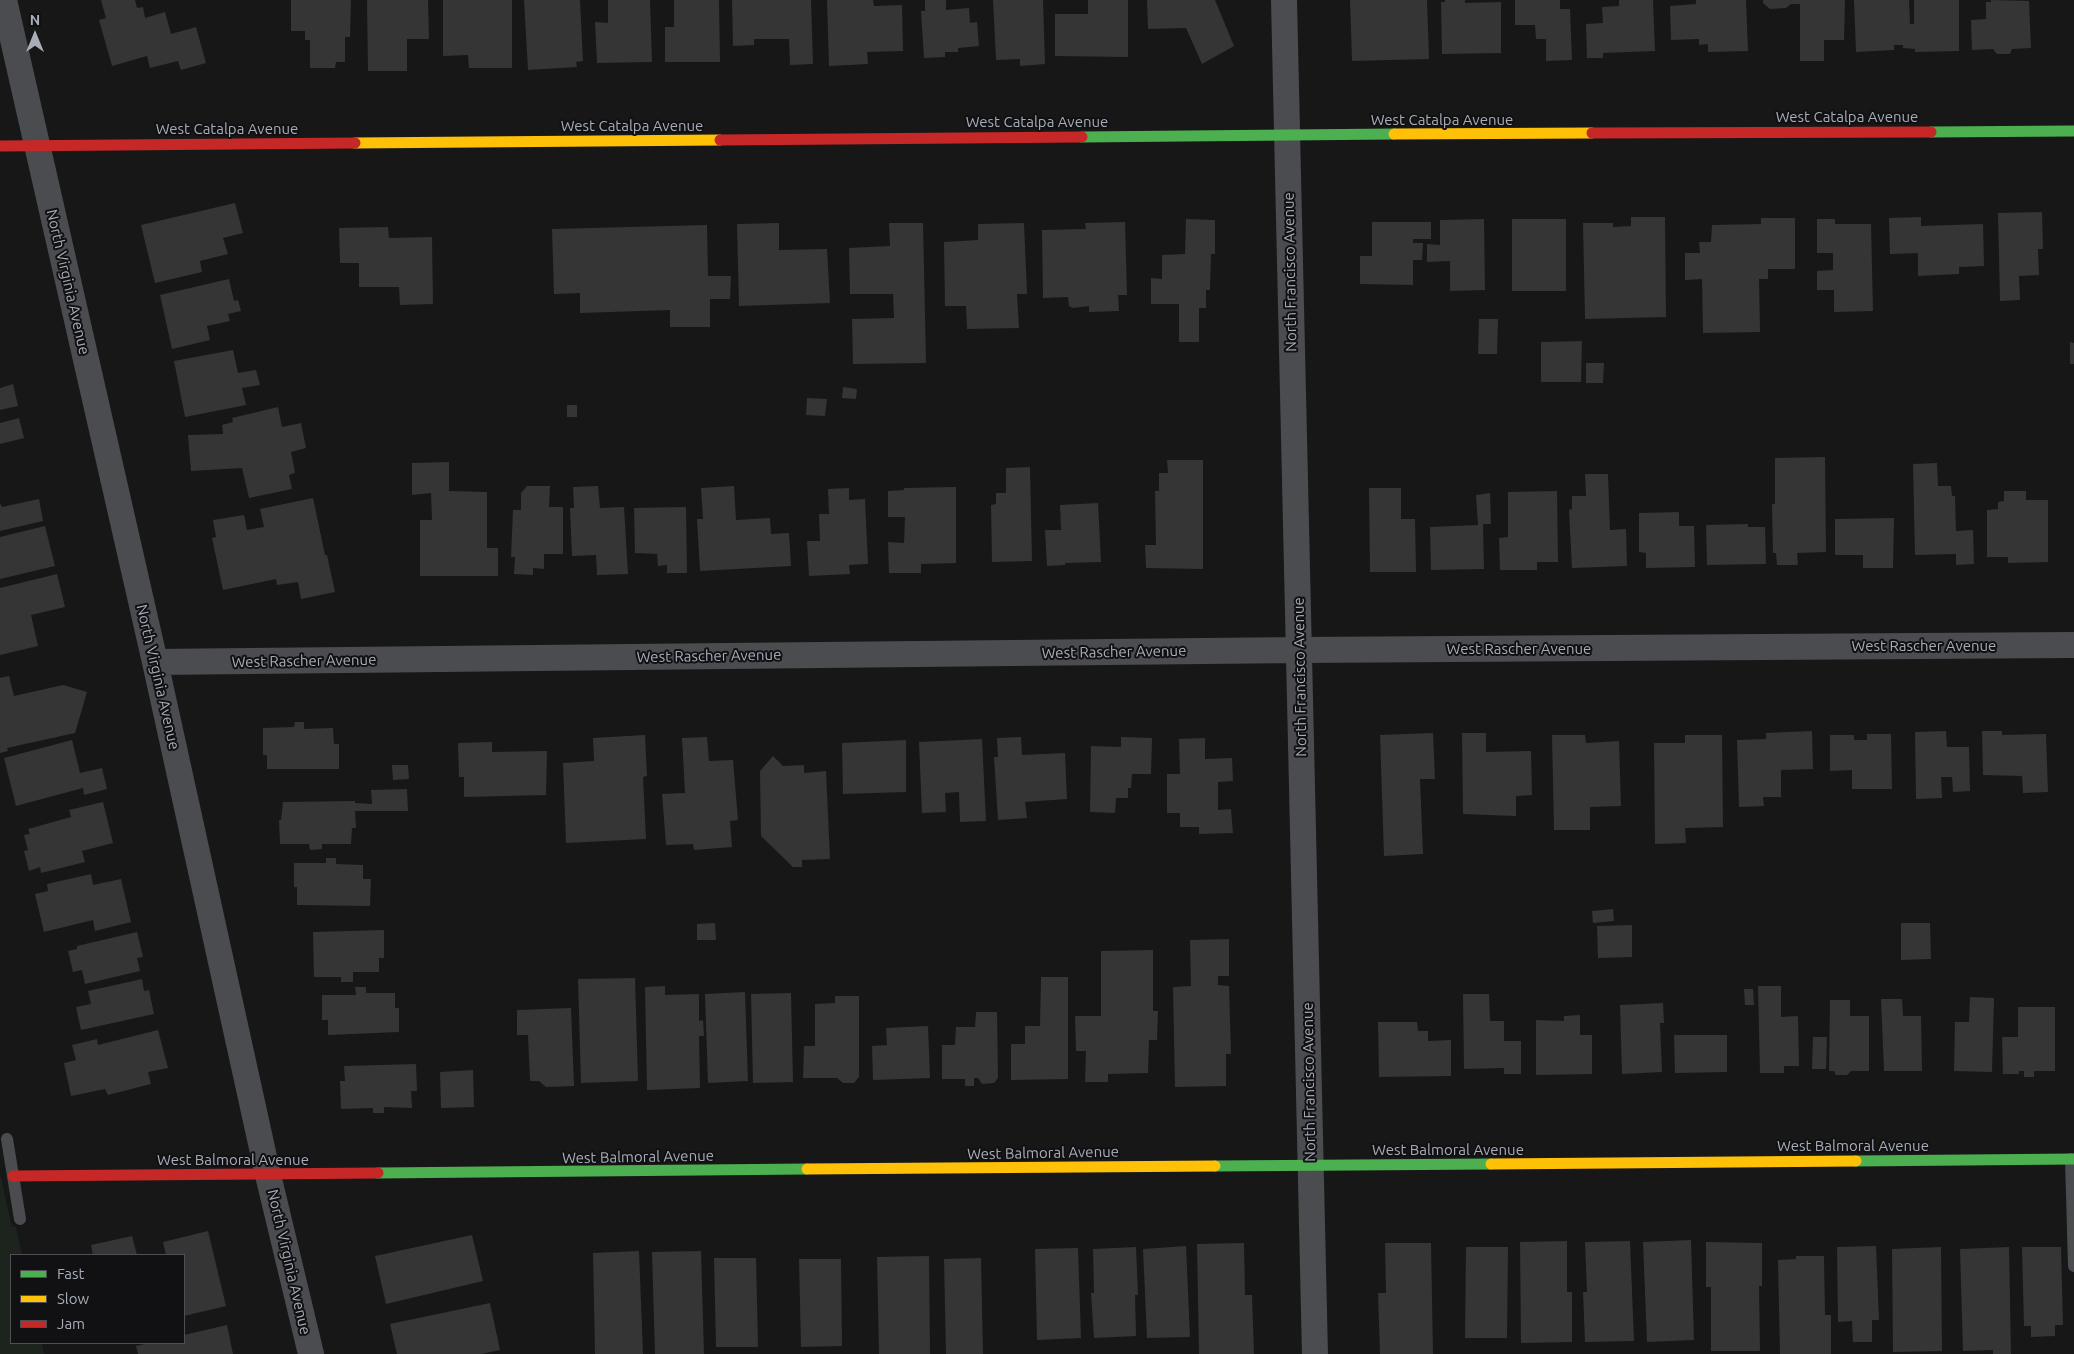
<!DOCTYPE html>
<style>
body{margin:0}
#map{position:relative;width:2074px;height:1354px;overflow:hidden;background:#171717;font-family:Ubuntu,sans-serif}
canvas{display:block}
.legend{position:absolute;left:10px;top:1254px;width:175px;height:90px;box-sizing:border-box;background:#111113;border:1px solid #4d4f55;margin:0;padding:6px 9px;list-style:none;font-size:15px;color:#a8adb8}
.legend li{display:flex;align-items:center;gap:10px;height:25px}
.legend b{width:25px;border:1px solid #4d4f55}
.north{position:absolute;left:10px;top:10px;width:50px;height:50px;-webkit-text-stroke:4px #111113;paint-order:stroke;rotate:0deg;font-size:14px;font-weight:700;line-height:20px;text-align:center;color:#a8adb8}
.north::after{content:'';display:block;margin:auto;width:18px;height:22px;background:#a8adb8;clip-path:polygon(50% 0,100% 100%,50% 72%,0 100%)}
</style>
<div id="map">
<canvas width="2074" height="1354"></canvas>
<ul class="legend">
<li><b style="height:6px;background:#4caf50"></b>Fast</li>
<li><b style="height:6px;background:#ffc107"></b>Slow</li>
<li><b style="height:6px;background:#c62828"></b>Jam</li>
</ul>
<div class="north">N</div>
</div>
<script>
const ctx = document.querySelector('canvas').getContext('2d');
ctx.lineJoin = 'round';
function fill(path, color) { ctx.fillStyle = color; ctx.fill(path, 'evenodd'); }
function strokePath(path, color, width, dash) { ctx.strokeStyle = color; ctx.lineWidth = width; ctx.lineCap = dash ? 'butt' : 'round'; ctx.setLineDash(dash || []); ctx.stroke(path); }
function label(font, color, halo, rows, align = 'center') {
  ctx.font = font + ' Ubuntu,sans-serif'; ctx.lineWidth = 4; ctx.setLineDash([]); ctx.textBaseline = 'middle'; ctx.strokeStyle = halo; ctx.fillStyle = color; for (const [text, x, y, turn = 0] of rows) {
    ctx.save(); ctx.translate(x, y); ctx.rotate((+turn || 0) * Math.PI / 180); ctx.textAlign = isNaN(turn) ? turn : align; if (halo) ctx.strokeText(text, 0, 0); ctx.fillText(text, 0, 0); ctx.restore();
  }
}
fill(new Path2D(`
 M0 1174 12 1227H16L22 1255H11V1343H42L44 1354H0Z`), '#1d241e');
fill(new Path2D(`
 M101 0H135L137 8 143 7 145 18 165 12 171 34 196 27 206 63 181 70 178 61 150 68 147 56 112 66 99 20 106 18Z
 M291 0H351L350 37H345V62H336L335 68H310V40H305V31H291Z
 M367 0H428L429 39H407V71H368Z
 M443 0H512V68H469L468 55 443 56Z
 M524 0H580L583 61 576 62 577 67 528 70Z
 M608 0H650L652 62 597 63 595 22 608 23Z
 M674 0H719L720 62H665V27H674Z
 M732 0H811L813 64 790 65 789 39H754V45L733 46Z
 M827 0H873L874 6 902 5 903 51 867 52 868 64 829 66Z
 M925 0H946V10L969 8 970 23 977 22 979 46 958 48V52H945V57L924 58 921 11H925Z
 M993 0H1043L1045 64 1020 66V59L996 60Z
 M1088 0H1128V57L1055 56V14H1088Z
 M1147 0H1215L1234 46 1202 64 1186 28 1148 29Z
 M1350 0H1427L1429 59 1352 61Z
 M1445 0H1465V3L1501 2V53L1442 54 1441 2H1445Z
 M1515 0H1560V9H1570L1572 60 1546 61V39H1536L1535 25H1515Z
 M1619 0H1653L1655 51 1603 53V58H1587L1586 24 1603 23 1602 7 1619 6Z
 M1696 0H1746L1748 51 1708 52V44L1699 45V39L1671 40 1670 6 1696 4Z
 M1763 0H1845L1844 40H1824V61H1800V4H1791L1786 8 1770 9 1763 3Z
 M1854 0H1909L1910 24H1914V0H1959V51L1915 52V49L1903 48V25V45H1894V50L1856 52Z
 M1991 0 2029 1 2031 48 2012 49 2010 54H1997L1993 49 1972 50 1971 20 1986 19V2H1991Z
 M235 203 243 233 223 238 228 254 200 261 202 272 155 283 141 225Z
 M2042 212 2043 249H2038L2039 275 2019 276 2020 300 2000 301 1998 213Z
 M1631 217H1665L1666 317 1585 319 1583 223H1613V227L1631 226Z
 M1921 217V226L1983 224 1984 266 1959 267V274L1918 276V253L1890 254 1889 218Z
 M1761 218H1795V269H1768V279H1759L1760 332 1703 333 1702 279 1685 280V253H1700L1699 242H1711L1712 225 1761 224Z
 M1186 219 1215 220V254H1211L1210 290H1206V308H1199V342H1179V304H1151V278L1162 279V255L1185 254Z
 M1484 219 1485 290 1450 291V261L1427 262V244L1440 245V220Z
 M1512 219H1566V291H1512Z
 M1817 219H1835V224H1871L1873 311 1834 312V290H1817V271L1833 270V253H1817Z
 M1125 222 1127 295H1118L1119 311 1089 312V306L1073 308 1069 306 1068 297 1043 298 1042 230 1086 229 1085 223Z
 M1372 222H1431V239H1413V243H1423L1422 260H1413V285L1360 284V256H1372Z
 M779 223V250L827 249 830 303 739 306 737 224Z
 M889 223H923L926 363 853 364 852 319 894 318 893 294H850L849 248 890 246Z
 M1024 223 1027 294H1017L1019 328 967 329 966 306H945L944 242 978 240V224Z
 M707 225 708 276H731L730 299H710V327H670V310L580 313V293L554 294 552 229Z
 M388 227 389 238 432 237 433 304 400 305 399 287H359V263H340L339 228Z
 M229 279 234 301 238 300 241 311 228 314 230 321 207 326 210 340 172 349 160 295Z
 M1479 319H1498L1497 354H1478Z
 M1582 341 1581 382H1541V342Z
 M2070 342 2074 343V364H2070Z
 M233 350 238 373 256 370 260 385 242 388 246 405 185 417 174 361Z
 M1586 363H1604L1603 383H1586Z
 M13 384 18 406 0 410V388Z
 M843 387 857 389 856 399 842 398Z
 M807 398 827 399 825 416 806 415Z
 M567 405H577V417H567Z
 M278 407 282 427 301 423 306 448 291 452 295 473 289 475 292 489 249 498 242 468 191 471 188 435 223 434 222 425 233 422 232 418Z
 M19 418 24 438 0 444V423Z
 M1825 457 1826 552 1797 553 1798 565H1777L1776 553H1773L1772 504H1775V458Z
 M1167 460H1203V569L1146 568 1145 545H1156L1155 491H1159V473H1168Z
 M449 462V491L487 492V548H498V576H420V520H432L431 493 412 495V463Z
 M1937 463 1938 486H1951L1952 496H1955L1956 531 1973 530 1974 564 1956 565V554L1915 555 1913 464Z
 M1030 467 1032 561 992 562 991 505 996 504V493H1006V468Z
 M1585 474H1608L1610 530 1626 529 1627 566 1572 568 1569 510 1572 509V496H1586Z
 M527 486H550L549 507H563V554H544V569L533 568V575L514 574 515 557H511L513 510H521V493Z
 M598 486 600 508 624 507 628 574 597 575 596 555 572 556 570 508H574L573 487Z
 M734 486 736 520 770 518 771 534 789 533 791 566 700 571 697 519H703L701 488Z
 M956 487V563L921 564V573H889L888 542 904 543 905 517H888V491L904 490V488Z
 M849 488V500L865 499 868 564 849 565 850 574 809 576 807 541H820L819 514H829L828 489Z
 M1369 488H1401V519H1415L1416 572H1370Z
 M1557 491 1558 562H1537V570H1500L1499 538 1508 537V492Z
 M2004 491H2026V500H2048V562L2008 563V557H1987V510L1998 509V502L2004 501Z
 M1490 493 1491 524H1483L1484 569 1431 570 1430 527 1478 525 1476 495Z
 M313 498 325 555H327L335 592 301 599 298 582 277 585 276 579 223 590 212 538 216 537 213 520 244 515 247 530 264 527 260 509Z
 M39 499 43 521 0 531V503L2 507Z
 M1098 503 1101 562 1065 563V565L1047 566 1045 530H1061L1060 505Z
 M686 507 687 573H667V565L658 566 657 554 635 553 634 508Z
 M1679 512V526H1694L1695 567 1646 568V553L1639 552V513Z
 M1894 518 1893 568H1863V555H1835V519Z
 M1748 524V527H1765L1766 564 1707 565 1706 525Z
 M45 526 55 566 0 579V537Z
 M57 574 65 607 31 615 38 646 0 655V588Z
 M9 676 14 696 63 685 87 692 75 733 7 748 8 751 0 753V678Z
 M295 722H304V729L333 728 334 744H339V769H267V755H263V728L294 727Z
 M1812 731 1813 769 1781 770V797H1763L1764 806 1739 807 1737 740 1766 739V733Z
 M1946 731 1947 747H1969L1970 791 1953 792 1952 777H1941L1942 798 1916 799 1915 732Z
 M1982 731H2002V735L2046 734 2048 792 2023 793 2022 776 1983 775Z
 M1433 733 1435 779H1420L1423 854 1384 856 1380 735Z
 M1462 733H1486V752L1531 751 1532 795 1516 796V816L1463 814Z
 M1867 734H1891L1892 789H1852V770L1830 771V735H1854V740H1867Z
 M645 735 647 776 643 777 646 839 566 843 563 763 594 761 593 738Z
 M1552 735H1585L1586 743 1619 741 1621 806 1590 807V830H1554Z
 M1685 735H1722L1723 827 1685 828 1686 843 1655 844 1654 743H1685Z
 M707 737 709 761 733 760 738 820 730 821 732 847 694 850 693 844 666 845 662 794 685 793 682 738Z
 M1021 737 1022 755 1065 753 1067 799 1025 802 1027 818 998 820 994 757H998L997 738Z
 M1121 737 1152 738 1151 774H1132L1131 788H1128V798H1116L1115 813 1090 812 1091 746 1121 747Z
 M1205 738V759L1232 758 1233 781 1218 782V810L1231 809 1233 833 1199 834V827H1180V813H1167V774H1180L1179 739Z
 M982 739 986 821 960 822 959 792 945 793 946 812 922 813 919 742Z
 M72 740 80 773 102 768 107 789 84 795 83 788 16 806 4 758Z
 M906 740V792L843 794 842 743Z
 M492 742V752L547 751 546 795 464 797V777H459L458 743Z
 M773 756 783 766 804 765V773L826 771 830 859 802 860V867H793L761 836 760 771Z
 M392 765H408L409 779 393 780Z
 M407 789 408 811H355L356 828H352L351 844H322V849L310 850 309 844H280L279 820H281L283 802 355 801V803L372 804 371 790Z
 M103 802 113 843 82 851 85 862 41 873 40 867 29 871 24 851 28 850 24 835 30 834 28 829 71 817 69 810Z
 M326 858H336V864L363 865V879H371L370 906 297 905V887H294V863H326Z
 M91 874 93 885 121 879 131 922 95 931 93 920 44 932 35 894 48 891 47 884Z
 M1613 909 1614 921 1593 923 1592 911Z
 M715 923 716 940H697V924Z
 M1901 923H1930L1931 959 1901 960Z
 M1632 925V957L1598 958 1597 926Z
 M384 930V958H379V972H353V982H341V977H314L313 932Z
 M137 932 143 957 137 958 140 971 85 984 82 970 73 972 68 951 77 949V946Z
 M1229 939V976H1218V985L1229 986 1231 1054H1226V1086L1175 1087 1173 987 1191 986 1190 940Z
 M1153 950V1011H1158L1157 1040H1149L1148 1073 1108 1074V1082H1085L1086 1051H1076L1075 1016H1101V951Z
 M1041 977H1068V1079L1011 1080V1044H1025V1026H1040Z
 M635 978 638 1081 581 1083 578 979Z
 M142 979 144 991 149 990 154 1014 81 1030 76 1007 91 1004 88 991Z
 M665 986V995L699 994V1021L703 1020 704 1036H699L700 1088 647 1090 645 987Z
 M1758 986H1781V1017L1798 1016 1799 1066H1784V1073H1760Z
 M355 987H366V993H395V1008H399V1032L328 1035V1020H322V995H356Z
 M1744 989H1753L1754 1005H1745Z
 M745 992 748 1081 708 1083 705 994Z
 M791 993 793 1082 753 1083 751 994Z
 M1463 994H1489L1490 1021H1504V1041H1521V1074H1504V1068L1464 1069Z
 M835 996H859V1077L854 1083H843L837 1078H803L804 1046H815V1004L835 1003Z
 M1970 997 1994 998 1992 1072 1954 1071 1955 1022H1969Z
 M1881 999H1902L1903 1016H1921L1922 1071H1884Z
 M1830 1000H1850V1016H1869V1071H1851L1847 1075H1836L1834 1071H1829Z
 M1663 1003 1664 1023H1660L1662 1072 1622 1074 1620 1005Z
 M2018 1007H2055V1071H2034V1077H2024V1071H2019V1074H2003L2002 1037H2018Z
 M571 1008 574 1086 546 1087 539 1081H530L528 1035H517V1010Z
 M976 1012H997L998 1078 994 1083 982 1084 978 1078H974V1086H965V1079H942V1045H955L956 1027H975Z
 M1580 1015V1035H1592V1074L1536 1075V1020L1564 1021V1016Z
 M1378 1022H1417L1418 1031H1428V1041L1451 1040V1076L1379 1077Z
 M928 1026 930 1078 873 1080 872 1046 887 1045 886 1028Z
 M158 1030 168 1068 148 1072 151 1084 108 1095 105 1089 71 1096 64 1063 76 1060 72 1045 97 1039 98 1045Z
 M1674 1035H1727V1072L1675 1073Z
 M1813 1037H1827L1826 1069H1812Z
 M416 1064 417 1091H411L412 1108 384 1107V1113H373V1108L341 1109 340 1081H345L344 1066Z
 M473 1070 474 1107 441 1108 440 1072Z
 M208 1231 226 1306 184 1316V1255H166L163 1242Z
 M472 1235 483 1281 386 1304 375 1256Z
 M132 1236 137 1255H93L91 1245Z
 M1691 1240 1694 1340 1647 1342 1643 1242Z
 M1567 1241V1292H1572V1342L1521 1343 1520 1242Z
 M1630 1241 1634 1341 1585 1342 1583 1292H1587L1585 1242Z
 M1706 1242 1762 1243V1286H1759L1760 1351H1711V1287H1706Z
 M1244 1243 1245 1295H1252L1254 1354H1199L1197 1244Z
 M1385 1243H1431L1433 1354H1380L1378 1293H1386Z
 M1186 1246 1190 1337 1147 1338 1143 1249Z
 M1876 1246 1879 1320H1872V1342H1853L1852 1321 1838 1322 1837 1247Z
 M1136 1247 1138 1295H1135L1136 1336 1094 1338 1091 1293H1094L1093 1249Z
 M1466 1247H1508L1507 1338H1465Z
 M1941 1247 1942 1351 1893 1352 1892 1249Z
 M2009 1247 2011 1354H1993V1350L1963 1351 1960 1249Z
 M2022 1247H2061L2063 1325H2055V1336L2031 1337V1326H2024Z
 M1078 1248 1081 1338 1037 1340 1035 1249Z
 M639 1251 643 1354H595L593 1253Z
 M701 1251 704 1354H655L652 1252Z
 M929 1256 930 1354H879L877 1257Z
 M1796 1256H1824L1825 1315H1831V1354H1780L1778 1260 1796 1259Z
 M714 1258H756L758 1347H716Z
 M981 1258 983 1354H946L944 1259Z
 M799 1259H841L842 1346 801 1347Z
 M490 1303 500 1350 481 1354H397L390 1324Z
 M227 1325 233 1354H138L136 1346 149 1343H184V1335Z`), '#353536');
strokePath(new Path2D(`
 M7 1139 20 1219
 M2071 1159 2074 1266`), '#4b4c50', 12);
strokePath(new Path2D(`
 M4 0 155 662 268 1175 311 1354
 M1284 0 1315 1354
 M155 662 1299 650 2074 645`), '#4b4c50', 26);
strokePath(new Path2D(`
 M1931 132 2074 131
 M1082 137 1394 134
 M1856 1161 2074 1159
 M1215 1166 1491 1164
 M378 1173 807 1169`), '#4caf50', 11);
strokePath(new Path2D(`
 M1394 134 1592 133
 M355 143 720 140
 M1491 1164 1856 1161
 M807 1169 1215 1166`), '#ffc107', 11);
strokePath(new Path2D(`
 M1592 133 1931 132
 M720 140 1082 137
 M0 146 355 143
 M13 1176 378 1173`), '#c62828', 11);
label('15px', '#a8adb8', '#111113', [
 ["West Catalpa Avenue",1847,117],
 ["West Catalpa Avenue",1442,120],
 ["West Catalpa Avenue",1037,122],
 ["West Catalpa Avenue",632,126],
 ["West Catalpa Avenue",227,129],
 ["North Francisco Avenue",1290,272,-91],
 ["North Virginia Avenue",68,282,77],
 ["West Rascher Avenue",1924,646],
 ["West Rascher Avenue",1519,649],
 ["West Rascher Avenue",1114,652,-1],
 ["West Rascher Avenue",709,656,-1],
 ["West Rascher Avenue",304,661,-1],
 ["North Virginia Avenue",158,677,77],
 ["North Francisco Avenue",1300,677,-91],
 ["North Francisco Avenue",1309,1082,-91],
 ["West Balmoral Avenue",1853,1146],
 ["West Balmoral Avenue",1448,1150],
 ["West Balmoral Avenue",1043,1153,-1],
 ["West Balmoral Avenue",638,1157,-1],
 ["West Balmoral Avenue",233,1160],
 ["North Virginia Avenue",289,1262,77]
]);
</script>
